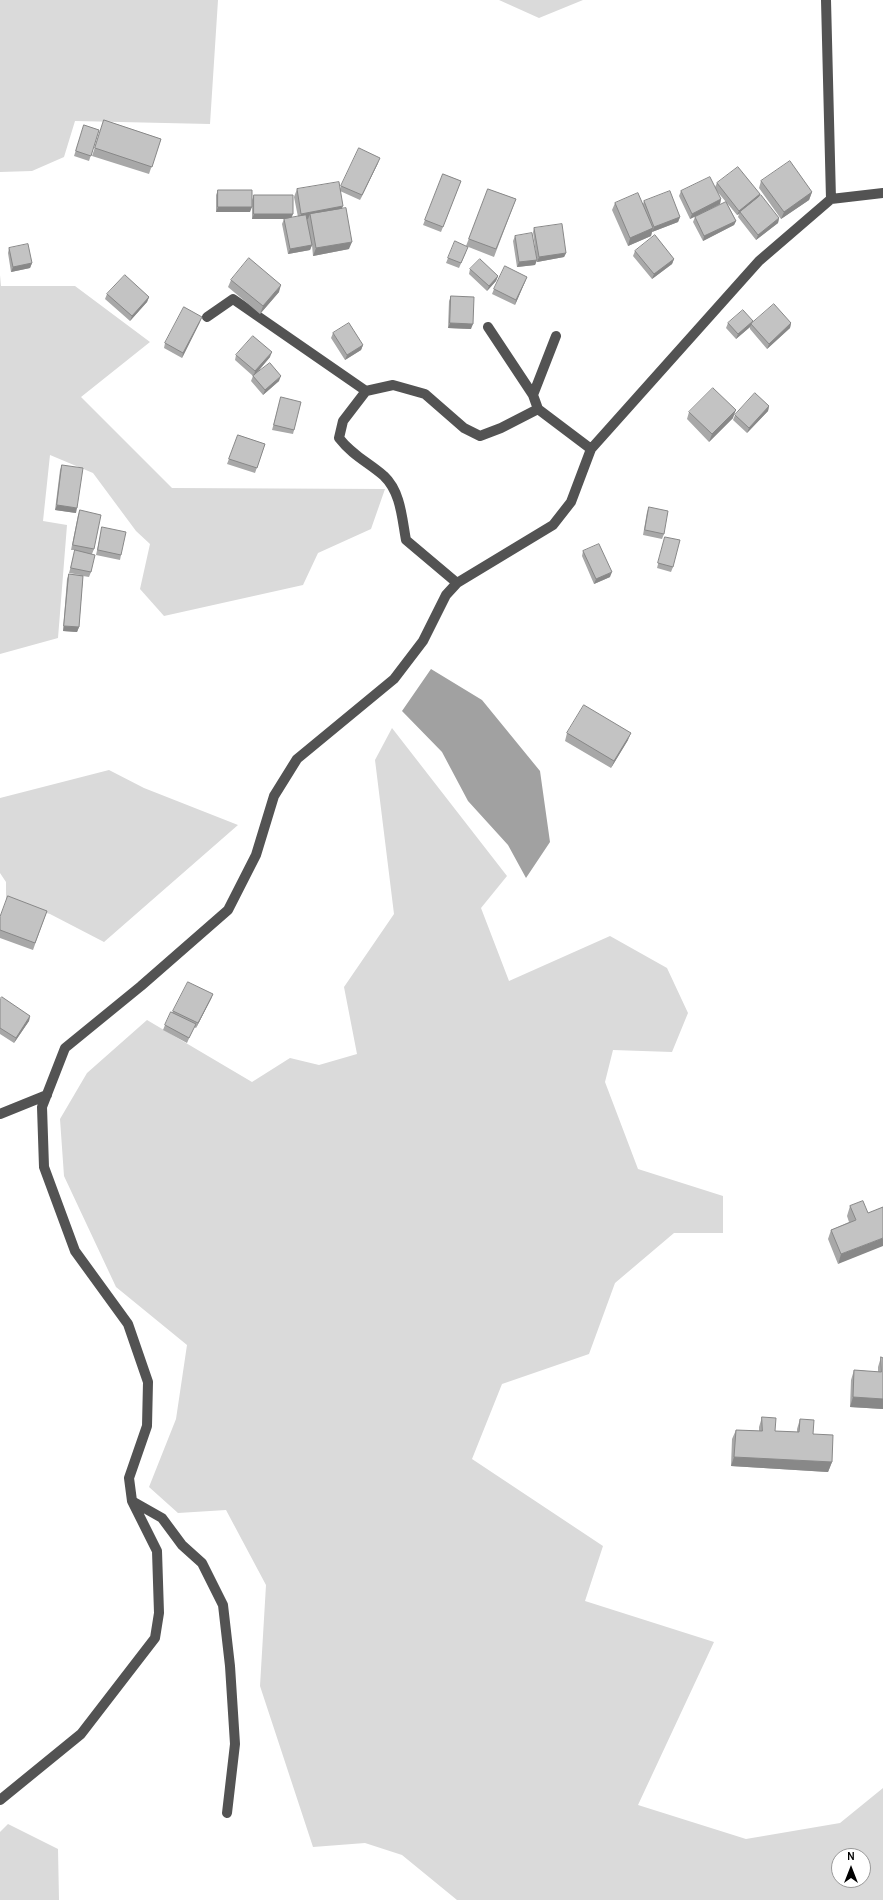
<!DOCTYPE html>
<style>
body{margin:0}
#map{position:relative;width:883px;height:1900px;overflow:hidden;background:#fff;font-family:Karla,sans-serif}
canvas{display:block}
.north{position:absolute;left:831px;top:1848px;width:40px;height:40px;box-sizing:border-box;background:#fff;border:1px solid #999;border-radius:50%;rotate:0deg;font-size:11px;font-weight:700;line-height:16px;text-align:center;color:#000}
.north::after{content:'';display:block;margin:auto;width:14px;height:18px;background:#000;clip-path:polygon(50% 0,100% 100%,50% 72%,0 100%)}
</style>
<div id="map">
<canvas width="883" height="1900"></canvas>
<div class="north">N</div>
</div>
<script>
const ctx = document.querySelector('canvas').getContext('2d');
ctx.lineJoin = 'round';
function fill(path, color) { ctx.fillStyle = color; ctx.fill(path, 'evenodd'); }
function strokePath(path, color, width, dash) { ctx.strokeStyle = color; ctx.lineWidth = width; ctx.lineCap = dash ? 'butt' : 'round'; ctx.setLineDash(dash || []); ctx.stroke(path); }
fill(new Path2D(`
 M0 0H218L210 124 75 121 64 157 32 171 0 172Z
 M499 0H583L539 18Z
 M0 275 1 286H75L150 342 81 397 172 488 385 489 371 529 318 553 303 585 164 616 140 589 150 544 136 531 93 473 50 455 43 521 67 525 58 638 0 654Z
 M392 728 507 876 481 908 509 981 610 936 667 968 688 1013 672 1052 613 1050 605 1082 638 1169 723 1196V1233H674L615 1283 589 1354 502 1384 472 1459 603 1546 585 1601 714 1642 638 1805 746 1839 840 1823 883 1788V1900H457L402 1855 365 1843 313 1847 260 1686 266 1585 226 1510 178 1513 149 1487 176 1419 187 1345 116 1287 64 1176 60 1119 87 1073 147 1020 252 1082 290 1058 319 1065 357 1054 344 987 394 914 375 760ZM839 1856H863V1880H839Z
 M109 770 144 788 238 825 104 942 50 914 6 901V882L0 873V798Z
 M8 1824 58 1849 59 1900H0V1832Z`), '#dadada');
fill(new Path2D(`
 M431 669 482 700 540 771 550 842 526 878 508 845 468 801 442 752 402 711Z`), '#a1a1a1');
strokePath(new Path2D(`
 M831 199 883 193
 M207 317 233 299 366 391 343 421 339 438C353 456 368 462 384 476 401 492 402 519 406 540L457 583
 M488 327 533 395
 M366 391 393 385 425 394 464 428 480 436 501 428 538 409 591 449
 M538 409 533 395 556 336
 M0 1114 47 1095
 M132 1501 162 1518 182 1545 202 1563 223 1605 230 1666 235 1744 227 1813
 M0 1800 81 1734 155 1638 159 1613 157 1551 132 1501 129 1478 147 1426 148 1382 128 1324 75 1251 44 1167 42 1107 65 1048 141 986 228 910 256 855 274 796 297 759 394 679 423 641 446 595 457 583 553 525 571 502 591 449 759 261 831 199 826 0`), '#535353', 10);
fill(new Path2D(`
 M104 120 161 139 149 174 92 156Z
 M84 125 99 130 89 161 74 156Z
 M378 163 360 200 340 191 342 209 349 249 313 256 312 245 310 250 288 254 282 224 284 219H252V200L254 195 291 218 298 217 294 197 297 189H340L341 186Z
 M443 174 461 181 441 232 423 225Z
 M761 181 812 192 809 200 781 219 759 188Z
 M717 183 760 194 759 197 779 218 778 223 756 240 738 217 739 214 737 215 727 203 736 221 734 225 703 241 693 222 695 217 726 202 716 190 721 199 720 204 690 219 679 196 681 191 715 187Z
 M488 189 516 199 494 257 466 246Z
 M218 190 250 212H216V195Z
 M644 201 680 217 678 222 652 232V231L651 236 628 246 612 210 615 203 643 204Z
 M534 228 566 253 564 257 537 262 533 232Z
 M515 236 537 260 535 265 517 267 513 241Z
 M9 248 32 263 30 268 11 272 8 253Z
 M635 251 674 259 672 264 652 279 633 256Z
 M466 252 459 268 446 263 448 258Z
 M470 269 498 276 496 281 487 291 469 274Z
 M527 277 515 305 492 294 494 289Z
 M231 280 279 292 260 314 228 287Z
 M107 294 149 297 147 302 130 321 105 299Z
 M451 296 471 329 448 328 449 301Z
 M200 322 182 358 164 348 165 343Z
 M728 323H791L790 328 767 349 750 329V327L736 339 726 328Z
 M333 333 363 345 361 350 345 360 331 338Z
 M236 355 270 357 255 375 279 381 263 395 251 381 253 376 235 360Z
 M281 397 294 430 293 434 272 430Z
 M769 406 768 411 747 433 733 420 735 415Z
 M689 412 733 418 709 442 687 419Z
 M238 435 265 444 255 473 227 464Z
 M62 465 76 513 55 510 60 470Z
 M649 507 664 534 662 539 643 535 647 512Z
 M80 510 94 549 92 554 91 572 89 577 83 576 79 627 77 632 63 631 67 579 69 574 81 575 69 573 75 550H71L78 515Z
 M102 527 121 555 120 560 96 555 101 532Z
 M665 537 673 567 671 572 657 568Z
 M583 551 610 577 594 584 582 556Z
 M567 733 628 740 611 768 565 741Z
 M47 911 33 950 0 938V917Z
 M213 994 211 999 196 1028 194 1027 187 1043 163 1030 165 1025 173 1011Z
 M0 999 30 1016 29 1021 14 1043 0 1034Z
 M863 1201 838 1264 828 1239 831 1230 849 1222 847 1216 850 1206Z
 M881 1357 883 1358V1409L850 1407 851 1380 854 1370 878 1372V1367Z
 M762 1417 775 1431 797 1432V1429L800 1419 813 1434 832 1462 828 1472 731 1466 732 1439 736 1430 759 1431V1427Z`), '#a8a8a8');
fill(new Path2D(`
 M380 158 378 163 360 200 362 195Z
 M812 192 809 200 781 219 784 212Z
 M760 194 758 199 740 212 739 214 737 215 739 211Z
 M721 199 720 204 690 219 692 214Z
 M343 206 340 213 310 214 308 219 299 221 301 214Z
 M218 207H252L250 212H216Z
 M254 214H293L291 219H252Z
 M680 217 678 222 652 232 654 227Z
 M779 218 778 223 756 240 758 235Z
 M736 221 734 225 703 241 704 236Z
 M653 228 651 236 628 246 630 238Z
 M352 242 349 249 313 256 316 248Z
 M312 245 310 250 288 254 290 249Z
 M566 253 564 257 537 262 539 257Z
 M674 259 672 264 652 279 654 274Z
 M537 260 535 265 517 267 519 262Z
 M32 263 30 268 11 272 13 267Z
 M498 276 496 281 487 291 489 286Z
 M527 277 525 282 515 305 516 300Z
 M281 285 279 292 260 314 263 306Z
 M149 297 147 302 130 321 132 316Z
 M202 317 200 322 182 358 183 353Z
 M753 321 750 327 736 339 738 334Z
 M450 323 473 324 471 329 448 328Z
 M791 323 790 328 767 349 769 344Z
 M363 345 361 350 345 360 347 355Z
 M272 352 270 357 254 376 255 371Z
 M281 376 279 381 263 395 265 390Z
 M769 406 768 411 747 433 749 428Z
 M736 410 733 418 709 442 712 434Z
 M57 505 77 508 76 513 55 510Z
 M612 572 610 577 594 584 596 579Z
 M64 626 79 627 77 632 63 631Z
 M631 733 628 740 611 768 614 761Z
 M213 994 211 999 196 1028 198 1023Z
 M30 1016 29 1021 14 1043 16 1038Z
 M883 1238V1246L838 1264 841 1254Z
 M853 1397 883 1399V1409L850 1407Z
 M734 1457 832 1462 828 1472 731 1466Z`), '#888');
const building = new Path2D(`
 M104 120 161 139 152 167 95 148Z
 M84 125 99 130 91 156 76 151Z
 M359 148 380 158 362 195 341 186Z
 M790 161 812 192 784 212 761 181Z
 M738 167 760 194 739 211 717 183Z
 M443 174 461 181 443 227 425 220Z
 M710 177 721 199 692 214 681 191Z
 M339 182 343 206 301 214 297 189Z
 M488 189 516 199 496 249 469 239Z
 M218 190H252V207H218Z
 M670 191 680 217 654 227 644 201Z
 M638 193 653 228 630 238 615 203Z
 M254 195H293V214H254Z
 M761 195 779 218 758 235 740 212Z
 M726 202 736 221 704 236 695 217Z
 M346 208 352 242 316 248 310 214Z
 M306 215 312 245 290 249 284 219Z
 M562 224 566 253 539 257 534 228Z
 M532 233 537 260 519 262 515 236Z
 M655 235 674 259 654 274 635 251Z
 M455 241 468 247 461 263 448 258Z
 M28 244 32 263 13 267 9 248Z
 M249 258 281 285 263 306 231 280Z
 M480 259 498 276 489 286 470 269Z
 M505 266 527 277 516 300 494 289Z
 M125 275 149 297 132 316 107 294Z
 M451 296 474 297 473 324 450 323Z
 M774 304 791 323 769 344 751 324Z
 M184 307 202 317 183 353 165 343Z
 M743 310 753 321 738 334 728 323Z
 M349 323 363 345 347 355 333 333Z
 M253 336 272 352 255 371 236 355Z
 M270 363 281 376 265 390 253 376Z
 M713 388 736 410 712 434 689 412Z
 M755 393 769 406 749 428 735 415Z
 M281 397 301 402 294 430 274 425Z
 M238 435 265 444 257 468 229 459Z
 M62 465 83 468 77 508 57 505Z
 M649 507 668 511 664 534 645 530Z
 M80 510 101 515 94 549 73 545Z
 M102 527 126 532 121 555 98 550Z
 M665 537 680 540 673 567 658 563Z
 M599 544 612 572 596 579 583 551Z
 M75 550 95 555 91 572 71 568Z
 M69 574 83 576 79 627 64 626Z
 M584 705 631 733 614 761 567 733Z
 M8 896 47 911 35 943 0 930V917Z
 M188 982 213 994 198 1023 173 1011Z
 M2 997 30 1016 16 1038 0 1028V999Z
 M171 1012 196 1024 189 1038 165 1025Z
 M863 1201 868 1213 883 1207V1238L841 1254 831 1230 856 1220 850 1206Z
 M881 1357 883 1358V1399L853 1397 854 1370 881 1372Z
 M762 1417 776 1418 775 1431 799 1432 800 1419 814 1420 813 1434 833 1435 832 1462 734 1457 736 1430 762 1431Z`);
fill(building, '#c3c3c3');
strokePath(building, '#888', 1);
</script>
